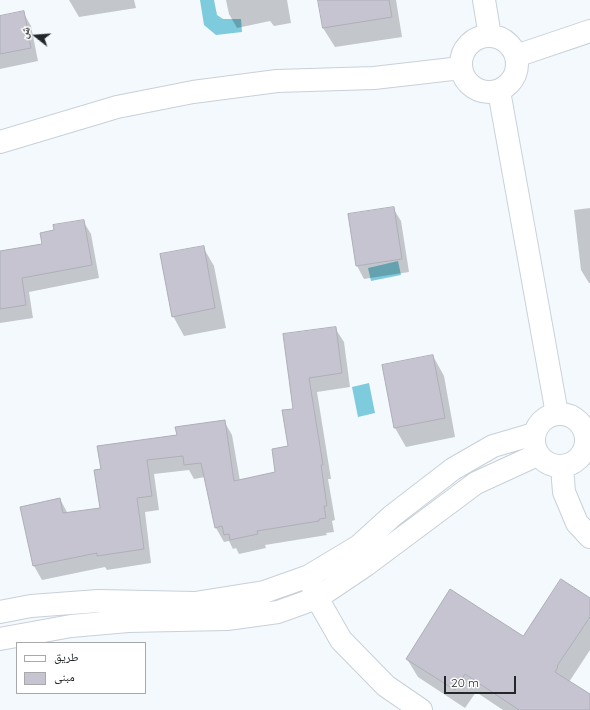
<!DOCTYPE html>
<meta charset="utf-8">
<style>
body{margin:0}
#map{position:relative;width:590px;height:710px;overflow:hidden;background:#f4f9fe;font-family:Quicksand,"Noto Naskh Arabic",sans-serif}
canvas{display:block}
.legend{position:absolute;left:16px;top:642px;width:130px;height:52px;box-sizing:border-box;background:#fff;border:1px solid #a7a9aa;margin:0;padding:5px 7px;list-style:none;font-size:12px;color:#24272a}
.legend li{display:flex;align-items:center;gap:8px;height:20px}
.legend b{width:20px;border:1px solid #a7a9aa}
.north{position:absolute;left:16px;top:16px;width:40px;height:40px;-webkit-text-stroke:3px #fff;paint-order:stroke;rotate:287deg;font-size:11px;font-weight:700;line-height:16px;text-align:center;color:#24272a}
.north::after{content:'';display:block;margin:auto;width:14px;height:18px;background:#24272a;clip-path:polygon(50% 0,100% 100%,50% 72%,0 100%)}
.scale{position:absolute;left:444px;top:676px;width:72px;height:18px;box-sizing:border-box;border:2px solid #24272a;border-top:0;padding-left:5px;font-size:12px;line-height:14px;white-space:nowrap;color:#24272a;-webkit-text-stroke:3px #fff;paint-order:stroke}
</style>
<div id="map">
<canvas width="590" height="710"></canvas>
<ul class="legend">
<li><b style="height:5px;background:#fff"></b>طريق</li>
<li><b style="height:11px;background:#c5c4d0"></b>مبنى</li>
</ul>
<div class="north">ش</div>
<div class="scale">20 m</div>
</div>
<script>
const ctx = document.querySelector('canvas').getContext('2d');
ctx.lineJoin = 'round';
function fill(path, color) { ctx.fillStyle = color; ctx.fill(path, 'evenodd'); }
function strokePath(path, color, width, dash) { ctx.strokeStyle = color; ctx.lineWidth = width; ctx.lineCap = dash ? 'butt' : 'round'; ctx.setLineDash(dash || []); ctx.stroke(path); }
fill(new Path2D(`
 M200 0H214L217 15 223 19H241L242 32 216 35 204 25Z
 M398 261 401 275 371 281 368 268Z
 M369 383 375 413 358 417 352 387Z`), '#7dcbdd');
fill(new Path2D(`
 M69 0H134L136 8 79 17Z
 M226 0H287L291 23 274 26 270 21 237 28 229 14Z
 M319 0H396L402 37 335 47 323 28Z
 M23 12 31 26 38 61 0 69V17Z
 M393 208 401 221 409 272 364 279 357 266Z
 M590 208V283H589L581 270 574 210Z
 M83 221 91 234 99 278 29 292 33 318 0 323V252L43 245 55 231Z
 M203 247 214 266 226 328 184 336 173 316Z
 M335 328 344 342 350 387 317 392 331 479H328L335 520 332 521 334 532 326 533 327 535 265 545 266 548 239 554 236 548 233 549 229 541 224 542 216 528 205 477 194 479 189 470 154 474 159 510 145 512 151 563 107 570 105 567 42 580 34 566 60 499 68 514 101 509 102 470 178 436 224 421 232 435 240 481 276 473 289 447 294 410 284 335Z
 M433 356 444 376 455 437 406 447 395 428Z
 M590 600V650L569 682 590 695V710H503L476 692 465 708 418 677 407 659 524 638Z`), '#0003');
const building = new Path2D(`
 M318 0H389L392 17 323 28Z
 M24 11 31 48 0 54V16Z
 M394 207 402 259 356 266 348 214Z
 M84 220 92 265 22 278 26 305 0 309V251L42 244 40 233 54 230 53 225Z
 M204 246 215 308 172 317 160 254Z
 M336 327 342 373 309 378 323 465H321L327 506H324L326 518 319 519V521L257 531 258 534 230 540 229 534 224 535 222 526 215 528 201 463 184 465 183 456 147 460 152 496 137 498 144 549 97 556V553L33 566 20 507 60 498 63 513 100 508 94 470 101 469 97 446 177 435 175 427 225 420 234 481 275 472 272 449 288 446 282 410 293 409 283 334Z
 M433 355 445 418 394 428 382 365Z
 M561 579 590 598V617L557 666 558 667 555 672 590 694V710H519L465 674 455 690 406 659 450 589 523 636Z`);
fill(building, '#c5c4d0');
strokePath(building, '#aeaeb9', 1);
const minor = new Path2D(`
 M484 0 490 36
 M461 64a28 28 0 1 1 56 0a28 28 0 1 1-56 0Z
 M516 56 590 31
 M499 91 557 414
 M0 142 117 107 193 92 277 81 374 78 461 68
 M534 440a26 26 0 1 1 52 0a26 26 0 1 1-52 0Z
 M562 467 564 492 577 523 590 537
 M312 585 317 598 341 640 386 686 421 710
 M0 612 31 606 98 601 195 603 264 592 309 576 359 546 392 516 453 469 493 446 534 434
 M0 639 71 626 128 621 227 619 278 612 317 598 366 565 476 483 537 455`);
strokePath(minor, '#c8d0d9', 24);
strokePath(minor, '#fff', 22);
</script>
